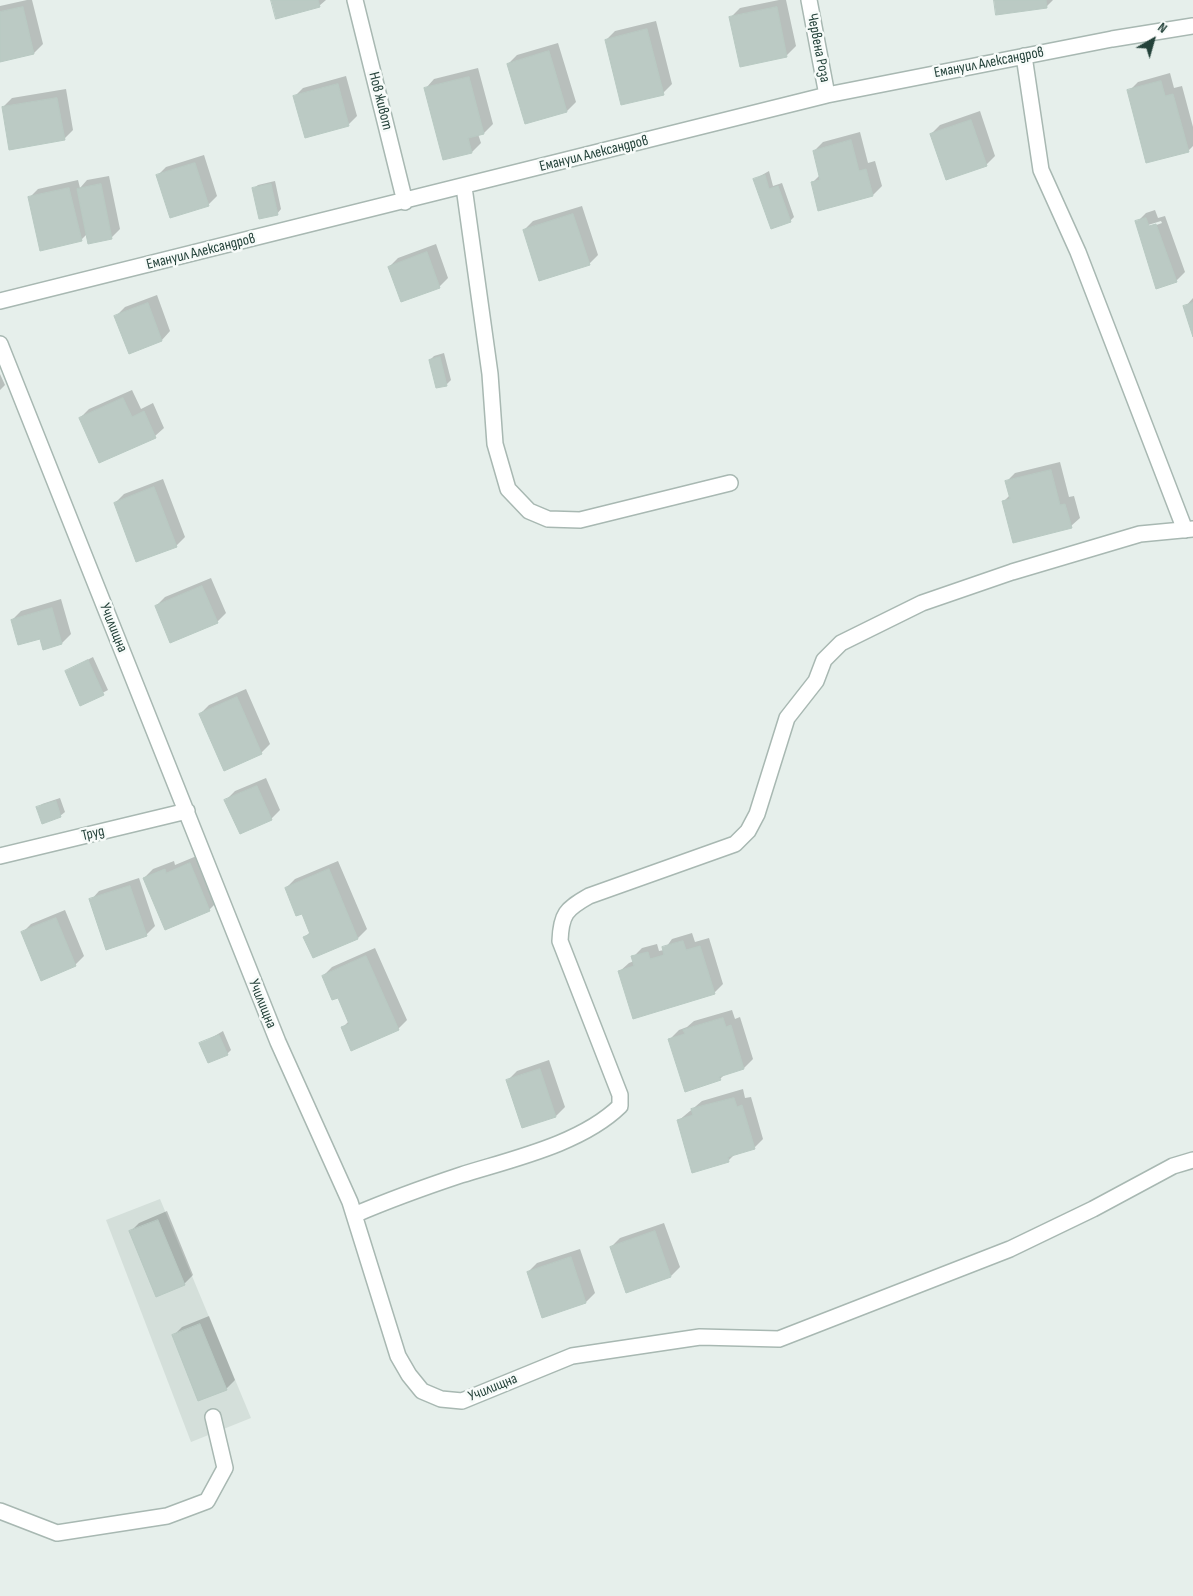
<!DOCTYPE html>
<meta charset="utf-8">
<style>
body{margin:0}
#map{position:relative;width:1193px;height:1596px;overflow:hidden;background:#e6efeb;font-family:"Sofia Sans Condensed",sans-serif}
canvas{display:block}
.north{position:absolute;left:1128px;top:15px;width:50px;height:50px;-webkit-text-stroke:4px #f7fbf9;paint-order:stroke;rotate:38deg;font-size:14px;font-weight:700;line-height:20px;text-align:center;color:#24423a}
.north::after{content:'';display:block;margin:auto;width:18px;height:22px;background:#24423a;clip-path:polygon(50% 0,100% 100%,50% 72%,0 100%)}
</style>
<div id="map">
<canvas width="1193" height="1596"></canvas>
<div class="north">N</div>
</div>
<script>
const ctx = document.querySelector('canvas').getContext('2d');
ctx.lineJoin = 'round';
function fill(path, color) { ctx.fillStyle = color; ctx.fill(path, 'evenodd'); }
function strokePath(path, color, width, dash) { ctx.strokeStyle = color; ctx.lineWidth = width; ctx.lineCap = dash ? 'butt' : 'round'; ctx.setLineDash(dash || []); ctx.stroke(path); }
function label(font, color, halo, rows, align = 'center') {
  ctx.font = font + ' "Sofia Sans Condensed",sans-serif'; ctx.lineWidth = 5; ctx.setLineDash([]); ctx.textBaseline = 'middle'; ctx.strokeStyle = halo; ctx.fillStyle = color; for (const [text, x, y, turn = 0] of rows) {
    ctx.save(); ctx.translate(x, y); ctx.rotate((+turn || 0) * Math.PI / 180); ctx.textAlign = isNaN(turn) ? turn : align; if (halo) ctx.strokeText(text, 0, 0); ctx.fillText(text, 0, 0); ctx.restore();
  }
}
fill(new Path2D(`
 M160 1199 251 1418 191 1442 106 1220Z`), '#d4dfda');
fill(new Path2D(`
 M27 0H32L43 44 34 53 0 61V6Z
 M272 0H326L319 6Z
 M779 0H786L796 46 787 55 731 17 740 8Z
 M995 0H1053L1046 7Z
 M656 21 672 84 663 93 606 40 615 31Z
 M558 43 576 102 567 111 526 123 508 64 517 55Z
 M478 68 493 124 484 133 478 134 481 143 472 152 426 88 434 79Z
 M1170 73 1174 88 1182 86 1193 127V146L1188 151 1129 91 1138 82Z
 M346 76 357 116 348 125 294 97 303 88Z
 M66 89 73 130 64 139 3 107 12 98Z
 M980 111 995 156 986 165 931 134 940 125Z
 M860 132 868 163 875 161 882 186 873 195 812 183 820 175 814 151 823 142Z
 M204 155 217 196 208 205 157 176 166 167Z
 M769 171 773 186 782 183 794 217 790 221 755 179Z
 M109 176 120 229 111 238 87 234 81 240 29 198 38 189 78 180 80 188 87 180Z
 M275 181 281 209 277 214 253 189 258 185Z
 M582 206 598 255 589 264 524 230 533 221Z
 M1155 210 1158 218 1165 216 1185 272 1176 281 1137 222 1146 213ZM1161 221 1162 223 1148 228V225Z
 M436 244 448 278 439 287 389 267 398 258Z
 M157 295 170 331 162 340 116 316 125 307Z
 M1193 298V333L1185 307Z
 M444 353 451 380 447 384 437 387 430 360 434 356Z
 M0 374 5 385 0 390Z
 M132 390 141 409 153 403 164 428 155 436 80 418 89 409Z
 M1060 462 1069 497 1074 496 1080 518 1071 526 1003 502 1010 495 1006 482 1015 473Z
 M163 479 185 537 176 546 115 503 124 494Z
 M211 578 226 613 217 622 156 606 165 597Z
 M61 599 71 634 62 643 44 648 41 637 12 620 21 611Z
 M93 657 108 690 81 704 66 671Z
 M246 689 270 744 261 753 200 714 209 705Z
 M266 778 280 810 271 819 226 800 235 791Z
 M60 798 65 812 60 816 38 808 42 804Z
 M199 855 218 901 209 910 144 878 153 869 174 861 175 865Z
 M338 861 367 929 358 938 313 957 305 937 311 931 302 912 286 888 295 879Z
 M139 878 155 926 146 935 91 900 99 891Z
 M65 910 84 956 75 965 22 933 31 924Z
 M692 933 695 942 709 938 723 984 714 993 620 971 629 963 634 961 633 957 642 948 657 944 659 951 664 950 672 939Z
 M375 948 407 1020 398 1029 342 1028 349 1021 338 996 323 976 332 967Z
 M732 1010 735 1019 740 1017 753 1059 744 1068 726 1073 720 1079 670 1039 679 1030 687 1027 694 1021Z
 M223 1031 231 1050 227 1054 201 1044Z
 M549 1060 565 1107 556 1116 508 1080 517 1071Z
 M743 1089 745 1098 751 1097 763 1139 754 1148 736 1153 728 1161 678 1121 702 1101Z
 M167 1211 193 1275 184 1284 130 1232 139 1223Z
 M664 1223 680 1267 671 1276 627 1291 611 1247 620 1238Z
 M580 1249 595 1293 586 1302 542 1316 528 1272 537 1263Z
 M209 1316 235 1380 226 1389 173 1336 182 1327Z`), '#0003');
const building = new Path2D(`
 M271 0H318L320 7 276 19Z
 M994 0H1046L1047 8 996 15Z
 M23 7 34 54 0 62V12Z
 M777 7 787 57 740 67 729 17Z
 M647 29 664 95 621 105 605 40Z
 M549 51 567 112 525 124 507 64Z
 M469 77 484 134 468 138 472 153 443 160 424 88Z
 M1161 81 1165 96 1173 94 1189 152 1146 163 1127 90Z
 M338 84 349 126 305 138 293 96Z
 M57 98 65 140 9 150 2 107Z
 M971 120 987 166 946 180 930 134Z
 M851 140 859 171 866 169 873 196 818 211 811 182 820 180 813 151Z
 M195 163 209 206 170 218 156 175Z
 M765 175 769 189 778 186 791 222 771 229 753 179Z
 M101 184 112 239 88 244 77 189Z
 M271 184 278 215 259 219 252 188Z
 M69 188 82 241 40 251 28 197Z
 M573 214 590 265 539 281 523 230Z
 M1146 218 1149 226 1156 224 1177 282 1156 289 1135 221Z
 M427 252 440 288 401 302 388 267Z
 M148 303 162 341 129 354 114 316Z
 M1193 303V337L1183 306Z
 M440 357 447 386 436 388 429 360Z
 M123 398 132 417 144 411 156 438 99 463 79 418Z
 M1051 470 1060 505 1065 504 1072 528 1013 543 1002 501 1010 499 1005 481Z
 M154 487 177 547 136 562 114 503Z
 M202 586 218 623 170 643 155 606Z
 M52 608 62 644 43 650 40 639 18 645 11 620Z
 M88 660 104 695 80 706 65 671Z
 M237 697 262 754 224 771 199 714Z
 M257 786 272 820 240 834 224 800Z
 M56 801 61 817 42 824 36 807Z
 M190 863 210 911 165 930 143 878 165 869 166 873Z
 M329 869 358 939 313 958 303 937 310 934 302 914 296 916 285 888Z
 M130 886 147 936 106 950 89 899Z
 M56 918 76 966 41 981 21 932Z
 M683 941 686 950 700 946 715 994 633 1019 618 971 634 966 631 956 648 952 650 959 664 955 662 947Z
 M366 956 399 1030 351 1051 341 1027 349 1024 338 998 332 1000 322 976Z
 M723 1018 726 1027 731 1025 744 1069 719 1077 721 1080 685 1092 668 1039 685 1034 683 1030Z
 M219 1035 228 1055 208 1063 199 1043Z
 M540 1069 556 1117 522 1128 506 1080Z
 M734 1098 737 1107 742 1105 755 1149 728 1157 729 1162 692 1173 677 1120 693 1115 691 1109Z
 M158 1220 185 1285 156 1297 129 1231Z
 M655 1231 671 1277 626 1293 610 1247Z
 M571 1257 586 1303 542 1318 527 1272Z
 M200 1324 227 1390 198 1401 172 1335Z`);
fill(building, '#bbcac4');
strokePath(building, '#b8c9c2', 1);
const minor = new Path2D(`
 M355 0 405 202
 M809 0 827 95
 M1024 56 1041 170 1078 252 1185 530
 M464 187 490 374 495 444 508 489 529 511 548 519 580 520 730 483
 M0 301 827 95 1112 39 1193 26
 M0 344 278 1042 350 1202 398 1356 409 1375 422 1391 441 1399 462 1401 572 1356 700 1337 779 1339 1010 1249 1093 1209 1173 1166 1193 1160
 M0 856 187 811
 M354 1215C389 1200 425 1187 461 1175 512 1159 581 1144 620 1106V1095L560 941C561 914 566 909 589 896L735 844 748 831 757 814 787 718 816 681 824 660 841 643 922 603 1012 572 1140 534 1193 529
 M0 1511 57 1533 167 1516 207 1501 225 1468 213 1417`);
strokePath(minor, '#a8b8b2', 18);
strokePath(minor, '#fff', 15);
label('15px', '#24423a', '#f7fbf9', [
 ["Червена Роза",818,48,79],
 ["Емануил Александров",989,63,-11],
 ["Нов живот",380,101,76],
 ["Емануил Александров",594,154,-14],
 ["Емануил Александров",201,252,-14],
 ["Училищна",113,628,68],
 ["Труд",93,834,-13],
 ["Училищна",262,1004,68],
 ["Училищна",493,1388,-22]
]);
</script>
